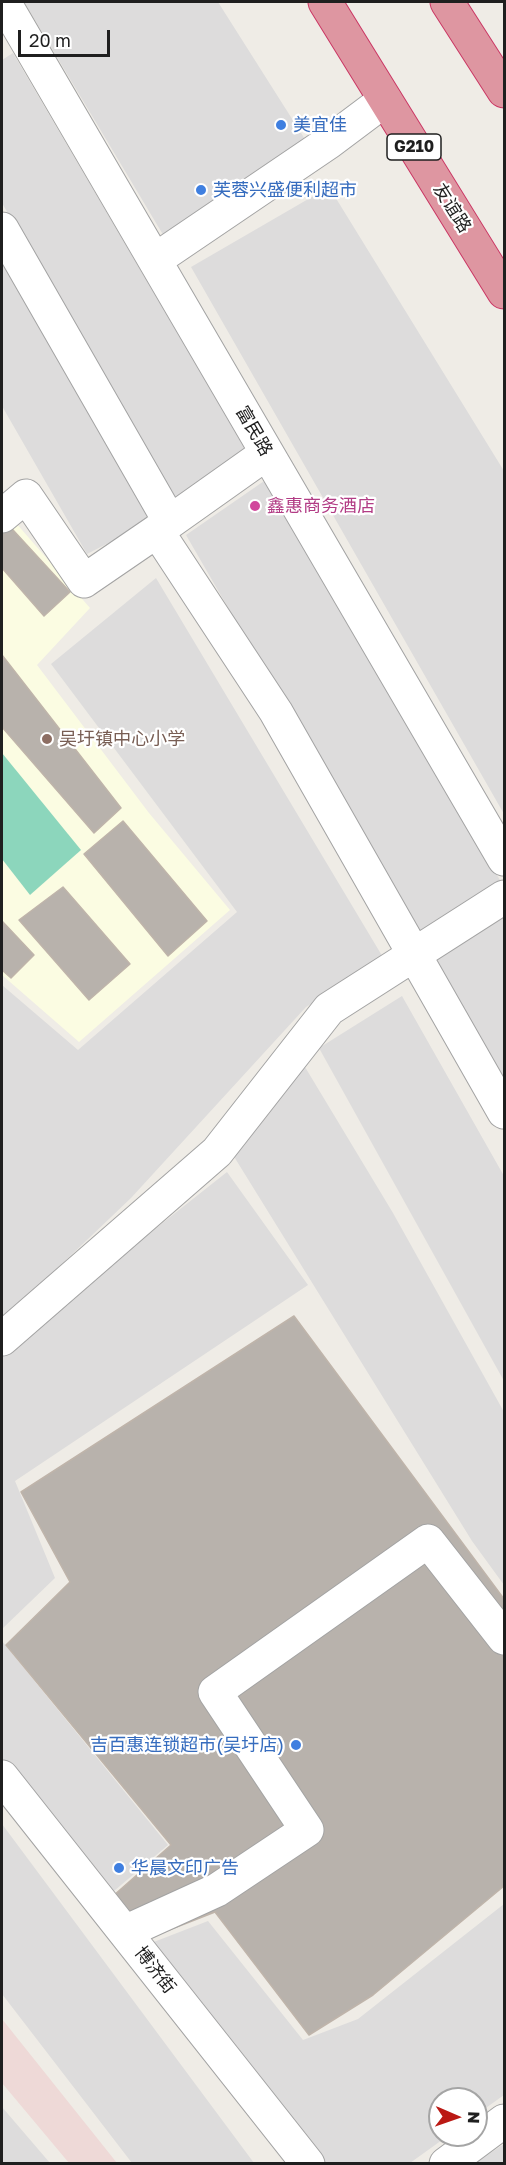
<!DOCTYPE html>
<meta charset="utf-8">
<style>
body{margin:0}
#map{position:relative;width:506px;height:2165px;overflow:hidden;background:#efece6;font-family:"Golos Text",sans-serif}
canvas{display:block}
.frame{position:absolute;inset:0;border:3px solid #1f1f1f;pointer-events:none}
.north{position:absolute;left:428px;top:2087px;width:60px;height:60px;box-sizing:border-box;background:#fff;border:2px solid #a5a5a5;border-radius:50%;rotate:92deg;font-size:16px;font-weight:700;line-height:24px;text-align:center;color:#1f1f1f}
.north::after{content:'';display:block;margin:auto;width:21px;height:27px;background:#bb1914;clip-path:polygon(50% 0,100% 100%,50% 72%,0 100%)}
.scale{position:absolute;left:18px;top:30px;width:92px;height:27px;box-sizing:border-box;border:3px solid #1f1f1f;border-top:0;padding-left:8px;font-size:18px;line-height:21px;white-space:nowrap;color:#1f1f1f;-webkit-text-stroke:4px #fff;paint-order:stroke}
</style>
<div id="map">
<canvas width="506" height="2165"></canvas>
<div class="frame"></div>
<div class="north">N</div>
<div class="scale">20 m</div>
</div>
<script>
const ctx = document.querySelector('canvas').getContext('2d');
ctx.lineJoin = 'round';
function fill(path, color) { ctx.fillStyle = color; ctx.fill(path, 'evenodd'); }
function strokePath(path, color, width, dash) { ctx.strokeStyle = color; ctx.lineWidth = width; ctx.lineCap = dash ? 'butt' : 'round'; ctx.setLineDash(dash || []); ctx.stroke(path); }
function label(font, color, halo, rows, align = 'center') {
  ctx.font = font + ' "Golos Text","Noto Sans SC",sans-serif'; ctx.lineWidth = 4.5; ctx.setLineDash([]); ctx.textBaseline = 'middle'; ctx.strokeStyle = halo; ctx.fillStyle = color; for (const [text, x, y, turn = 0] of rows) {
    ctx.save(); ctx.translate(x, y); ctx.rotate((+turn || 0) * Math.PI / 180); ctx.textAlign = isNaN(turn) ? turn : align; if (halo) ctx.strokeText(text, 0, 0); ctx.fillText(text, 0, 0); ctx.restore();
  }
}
fill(new Path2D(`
 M24 2H218L308 144 165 238Z
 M13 53 251 458 177 506 2 203V60Z
 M329 187 504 471V814L191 267Z
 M2 253 157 518 87 554 2 406Z
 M267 479 504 887V1085L186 535Z
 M156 578 384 959 306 1007 131 1198 2 1321V985L78 1050 237 912 51 664Z
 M402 996 504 1176V1381L319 1048Z
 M305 1067 393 1213 504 1412V1585L472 1541 233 1155Z
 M227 1172 308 1285 15 1481 55 1578 2 1629V1350Z
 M2 1641 168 1845 107 1897 2 1760Z
 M2 1824 254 2163H132L2 1994Z
 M504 1904V2095L476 2115V2099H440V2135H449L410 2163H322L146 1945 208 1921 303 2040 358 2019Z
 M2 2107 50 2163H2Z
 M504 2144V2163H475Z`), '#dddcdc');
fill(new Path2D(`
 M2 2019 117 2163H118H69L2 2083Z`), '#eed9d7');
fill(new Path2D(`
 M2 507 90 608 37 665 149 813 230 910 79 1042 2 975Z`), '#fbfce2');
fill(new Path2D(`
 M2 753 81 850 30 895 2 859Z`), '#8cd6bc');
const building = new Path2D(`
 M2 518 70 592 44 616 2 568Z
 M2 655 121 808 94 833 2 727Z
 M123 821 207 921 168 956 84 854Z
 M63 887 130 964 89 1000 19 920Z
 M2 921 34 955 11 978 2 970Z
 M294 1316 504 1599V1886L373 1995 309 2035 215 1912 146 1939 113 1896 171 1845 6 1645 70 1582 21 1492Z`);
fill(building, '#b8b2ac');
strokePath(building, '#bfb4aa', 1.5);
const minor = new Path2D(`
 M4 2 504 859
 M2 229 170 522
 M155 260 329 142 385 100
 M267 453 157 531 276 712 504 1112
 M2 516 26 496 84 581 157 531
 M2 1339 217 1152 329 1009 504 897
 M2 1777 308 2164
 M125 1932 217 1890 307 1830 215 1692 428 1541 504 1638
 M446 2164 504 2121`);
const highway = new Path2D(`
 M325 2 504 292
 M447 2 504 91`);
strokePath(minor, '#a3a3a3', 35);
strokePath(highway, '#ca3764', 35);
strokePath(minor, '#fff', 33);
strokePath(highway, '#de96a1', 33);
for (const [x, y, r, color] of [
 [281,125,6,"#3f7fe0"],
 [201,190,6,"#3f7fe0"],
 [255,506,6,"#d1479c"],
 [47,739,6,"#8d6e63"],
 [296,1745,6,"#3f7fe0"],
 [119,1868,6,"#3f7fe0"]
]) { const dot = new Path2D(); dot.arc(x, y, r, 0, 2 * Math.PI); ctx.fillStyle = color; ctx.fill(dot); strokePath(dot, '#fff', 2); }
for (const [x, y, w] of [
 [414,147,54]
]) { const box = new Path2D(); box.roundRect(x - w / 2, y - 13, w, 26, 4.5); ctx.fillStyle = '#fff'; ctx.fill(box); strokePath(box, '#1f1f1f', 1.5); }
label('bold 16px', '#1f1f1f', null, [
 ["G210",414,147]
]);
label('18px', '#366cbe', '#fff', [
 ["美宜佳",293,125],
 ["芙蓉兴盛便利超市",213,190],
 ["吉百惠连锁超市(吴圩店)",284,1745,"right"],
 ["华晨文印广告",131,1868]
], 'left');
label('18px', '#1f1f1f', '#fff', [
 ["友谊路",452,208,58],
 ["富民路",254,431,60],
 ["博济街",155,1970,52]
]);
label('18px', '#b23c85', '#fff', [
 ["鑫惠商务酒店",267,506]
], 'left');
label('18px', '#785e54', '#fff', [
 ["吴圩镇中心小学",59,739]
], 'left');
</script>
